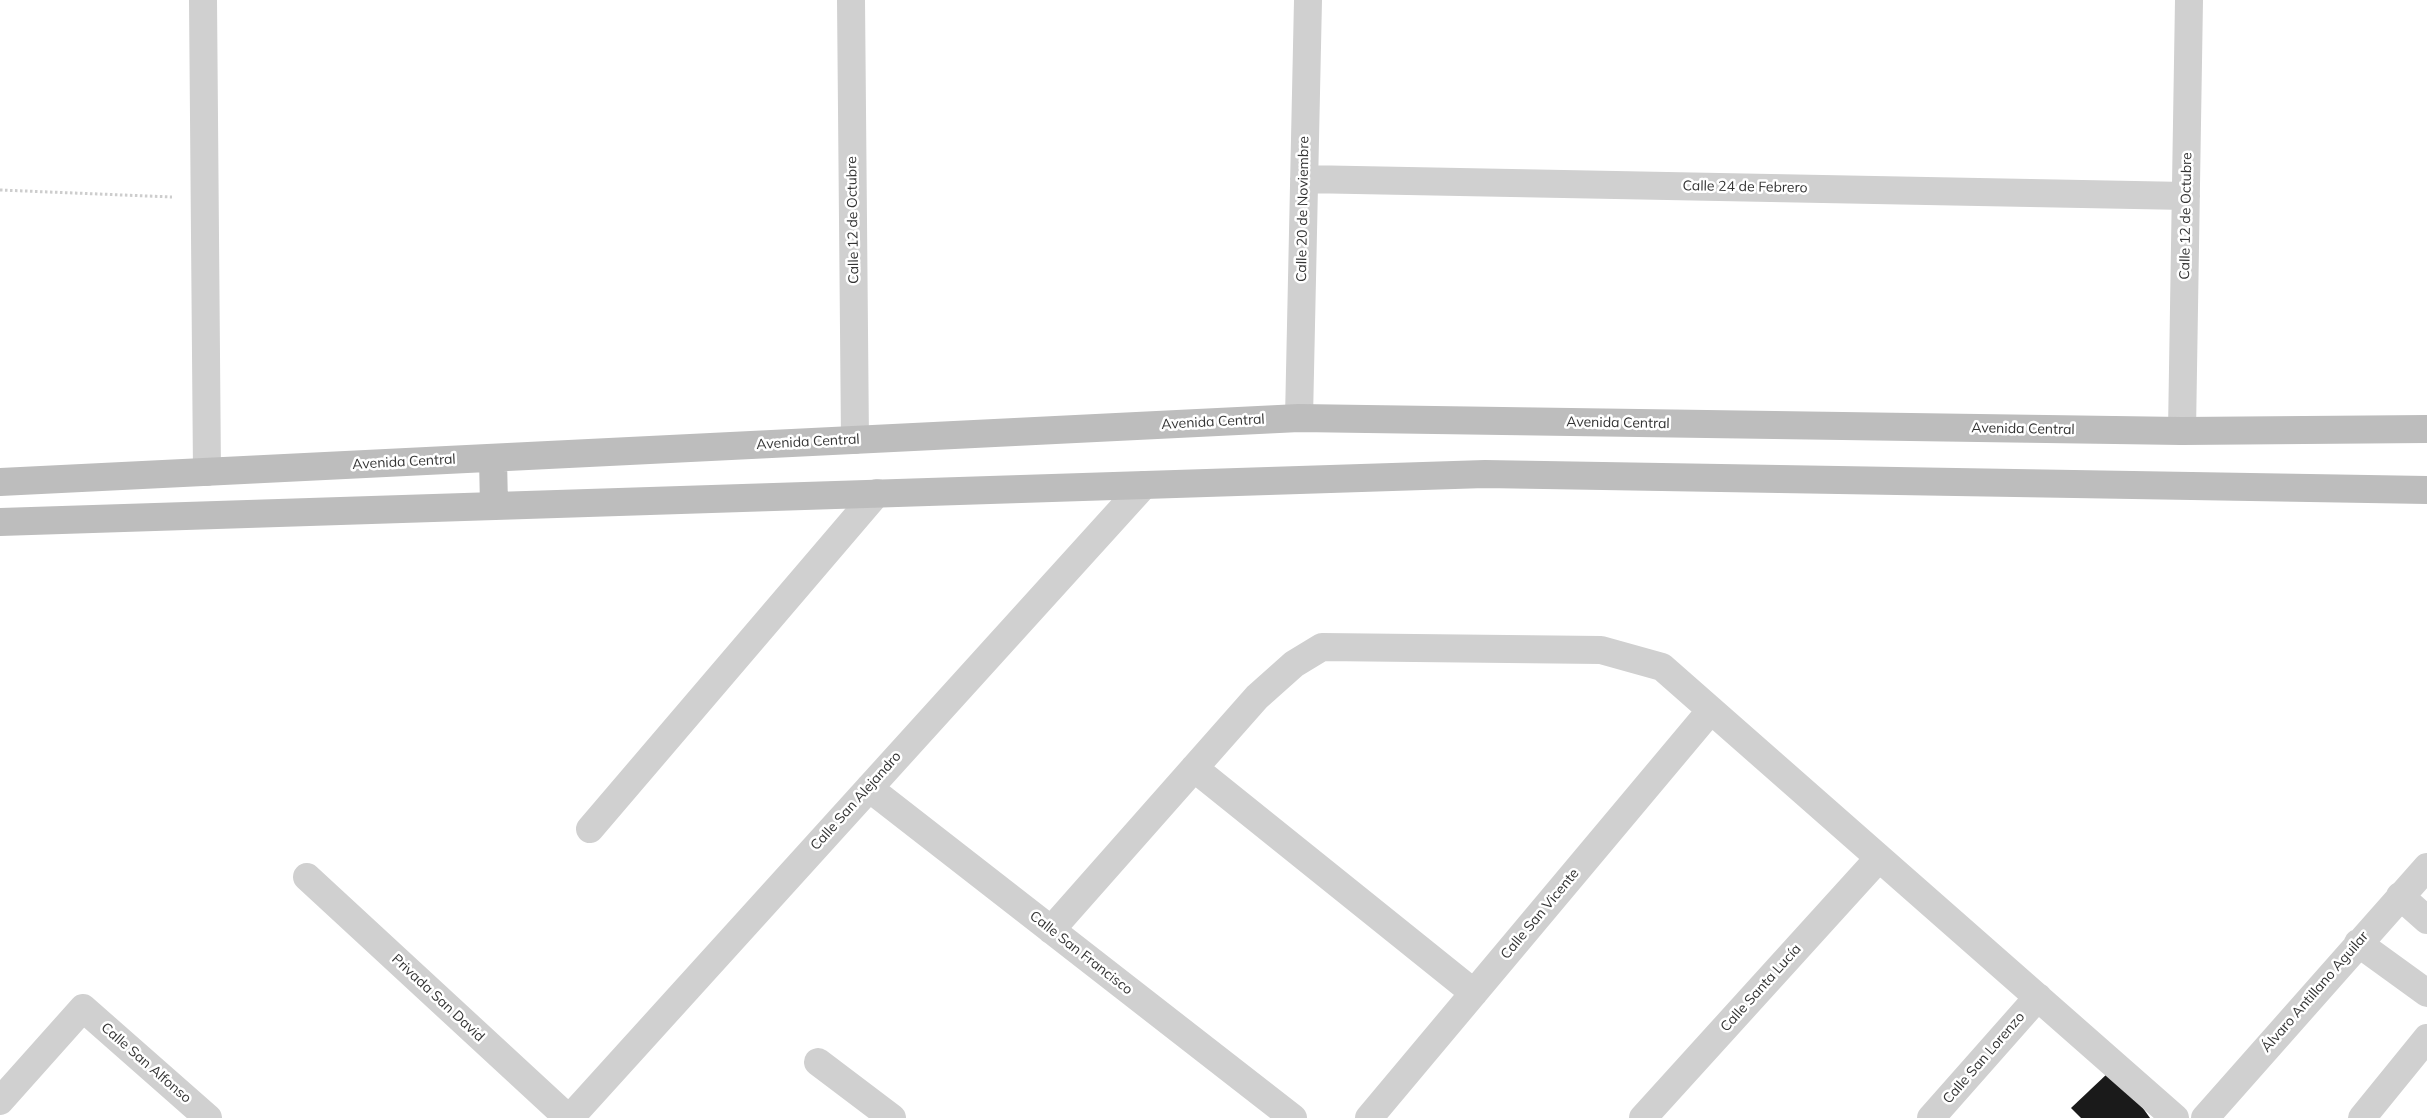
<!DOCTYPE html>
<meta charset="utf-8">
<style>
body{margin:0}
canvas{display:block;background:#fff}
</style>
<canvas width="2427" height="1118"></canvas>
<script>
const ctx = document.querySelector('canvas').getContext('2d');
ctx.lineJoin = 'round';
function fill(path, color) { ctx.fillStyle = color; ctx.fill(path, 'evenodd'); }
function strokePath(path, color, width, dash) { ctx.strokeStyle = color; ctx.lineWidth = width; ctx.lineCap = dash ? 'butt' : 'round'; ctx.setLineDash(dash || []); ctx.stroke(path); }
function label(font, color, halo, rows, align = 'center') {
  ctx.font = font + ' Mulish,sans-serif'; ctx.lineWidth = 5; ctx.setLineDash([]); ctx.textBaseline = 'middle'; ctx.strokeStyle = halo; ctx.fillStyle = color; for (const [text, x, y, turn = 0] of rows) {
    ctx.save(); ctx.translate(x, y); ctx.rotate((+turn || 0) * Math.PI / 180); ctx.textAlign = isNaN(turn) ? turn : align; if (halo) ctx.strokeText(text, 0, 0); ctx.fillText(text, 0, 0); ctx.restore();
  }
}
fill(new Path2D(`
 M2108 1073 2140 1104 2150 1118H2081L2071 1108Z`), '#1a1a1a');
strokePath(new Path2D(`
 M0 190 172 197`), '#cdcdcd', 3, [2.5, 2.5]);
strokePath(new Path2D(`
 M203 0 207 472
 M851 0 855 440
 M1304 179 2186 196
 M1299 418 1308 0
 M2182 431 2189 0
 M1194 768 1474 993
 M869 788 1293 1118
 M590 829 877 493
 M307 877 568 1118
 M2400 896 2427 920
 M1051 930 1257 697 1294 664 1322 647 1601 650 1662 667 2175 1118
 M2358 943 2427 993
 M818 1062 892 1118
 M0 1101 83 1008 208 1118
 M570 1118 1144 485
 M1369 1118 1711 710
 M1643 1118 1879 858
 M1931 1118 2038 997
 M2205 1118 2427 867
 M2362 1118 2427 1038`), '#d0d0d0', 28);
strokePath(new Path2D(`
 M493 458 494 506
 M0 482 1299 418 2182 431 2427 429
 M0 522 1485 474 2427 490`), '#bdbdbd', 28);
label('14px', '#333', '#fff', [
 ["Calle 24 de Febrero",1745,187,1],
 ["Calle 20 de Noviembre",1303,209,-89],
 ["Calle 12 de Octubre",2186,216,-89],
 ["Calle 12 de Octubre",853,220,-91],
 ["Avenida Central",1213,422,-3],
 ["Avenida Central",1618,423,1],
 ["Avenida Central",2023,429,1],
 ["Avenida Central",808,442,-3],
 ["Avenida Central",404,462,-3],
 ["Calle San Alejandro",856,801,-48],
 ["Calle San Vicente",1540,914,-50],
 ["Calle San Francisco",1081,953,38],
 ["Calle Santa Lucía",1761,988,-48],
 ["Álvaro Antillano Aguilar",2315,992,-49],
 ["Privada San David",438,998,43],
 ["Calle San Lorenzo",1984,1058,-49],
 ["Calle San Alfonso",146,1063,41]
]);
</script>
